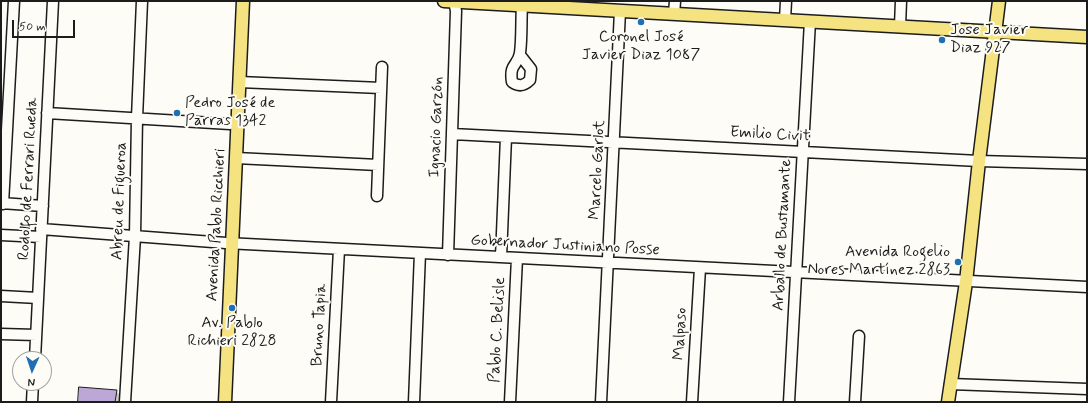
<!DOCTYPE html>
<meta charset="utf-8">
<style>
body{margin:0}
#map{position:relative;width:1088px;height:403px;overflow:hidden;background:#fdfcf7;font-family:Mynerve,sans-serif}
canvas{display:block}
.frame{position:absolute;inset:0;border:2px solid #1c1c1c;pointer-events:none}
.north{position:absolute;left:12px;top:351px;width:40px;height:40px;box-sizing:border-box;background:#fdfcf7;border:1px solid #a3a29f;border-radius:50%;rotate:183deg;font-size:11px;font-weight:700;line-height:16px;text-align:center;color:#1c1c1c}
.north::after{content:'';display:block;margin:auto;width:14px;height:18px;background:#1f6fb2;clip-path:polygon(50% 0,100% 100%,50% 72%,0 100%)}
.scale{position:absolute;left:12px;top:20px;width:63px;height:18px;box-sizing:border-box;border:2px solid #1c1c1c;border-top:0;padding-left:5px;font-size:12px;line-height:14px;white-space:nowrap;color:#1c1c1c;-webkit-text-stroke:3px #fdfcf7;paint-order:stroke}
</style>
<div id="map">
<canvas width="1088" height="403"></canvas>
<div class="frame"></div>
<div class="north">N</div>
<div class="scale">50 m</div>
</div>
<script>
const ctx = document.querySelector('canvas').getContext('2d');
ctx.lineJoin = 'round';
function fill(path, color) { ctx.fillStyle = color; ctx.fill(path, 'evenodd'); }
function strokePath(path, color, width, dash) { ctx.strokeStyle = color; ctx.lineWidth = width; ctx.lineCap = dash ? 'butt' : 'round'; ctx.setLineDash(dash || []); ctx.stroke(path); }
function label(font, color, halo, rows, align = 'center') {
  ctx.font = font + ' Mynerve,sans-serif'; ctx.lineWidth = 4; ctx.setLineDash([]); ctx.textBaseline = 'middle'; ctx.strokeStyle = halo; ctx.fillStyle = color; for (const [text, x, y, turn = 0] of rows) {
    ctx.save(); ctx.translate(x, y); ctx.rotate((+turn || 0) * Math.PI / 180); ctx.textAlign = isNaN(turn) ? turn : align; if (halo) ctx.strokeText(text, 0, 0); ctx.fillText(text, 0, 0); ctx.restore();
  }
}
fill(new Path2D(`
 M116 391 121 396 120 402H79Z`), '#0003');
const building = new Path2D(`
 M79 387 117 390 115 402H78Z`);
fill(building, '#bda7d6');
strokePath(building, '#1c1c1c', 1);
const minor = new Path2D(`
 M674 14 675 1
 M785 20 786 1
 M900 26 901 1
 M520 55 531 69 530 80C524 86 519 87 512 82 509 63 518 66 520 53 522 38 521 21 522 5
 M239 82 381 88
 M47 113 230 124
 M452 134 979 161 1087 164
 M236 158 378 165
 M377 196 382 67
 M1 203 43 206
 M3 204 14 1
 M41 229 226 243 1087 287
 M1 235 41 237
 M448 255 456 11 454 1
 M501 257 506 137
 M1 296 38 298
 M1 334 36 335
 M35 359 53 1
 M950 384 1087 389
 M32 402 33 383
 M125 402 135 236 137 118 142 1
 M331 402 339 249
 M414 402 420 253
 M510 402 517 258
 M601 402 620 11
 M692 402 700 268
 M789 402 810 21
 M855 402 859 336`);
const major = new Path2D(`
 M444 1 1087 37
 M225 402 243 1
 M948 402 966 282 979 161 999 1`);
strokePath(minor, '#1c1c1c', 13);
strokePath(major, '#1c1c1c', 15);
strokePath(minor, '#fdfcf7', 10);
strokePath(major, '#f5e382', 12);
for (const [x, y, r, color] of [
 [641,22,4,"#1f6fb2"],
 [942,40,4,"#1f6fb2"],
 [177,113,4,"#1f6fb2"],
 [958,262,4,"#1f6fb2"],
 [232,308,4,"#1f6fb2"]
]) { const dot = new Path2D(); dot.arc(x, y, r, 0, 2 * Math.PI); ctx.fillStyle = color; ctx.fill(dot); strokePath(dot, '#fdfcf7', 1.5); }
label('16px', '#1c1c1c', '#fdfcf7', [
 ["Jose Javier",950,31],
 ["Diaz 927",950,49],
 ["Coronel José",641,38,"center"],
 ["Javier Diaz 1087",641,56,"center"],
 ["Pedro José de",185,104],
 ["Parras 1342",185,122],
 ["Avenida Rogelio",950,253,"right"],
 ["Nores Martínez 2863",950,271,"right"],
 ["Av. Pablo",232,324,"center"],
 ["Richieri 2828",232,342,"center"]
], 'left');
label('16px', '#1c1c1c', '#fdfcf7', [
 ["Ignacio Garzón",437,127,-88],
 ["Emilio Civit",770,135,3],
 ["Marcelo Garlot",598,170,-87],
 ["Rodolfo de Ferrari Rueda",29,179,-87],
 ["Abreu de Figueroa",120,201,-88],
 ["Avenida Pablo Ricchieri",217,225,-87],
 ["Arballo de Bustamante",783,235,-87],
 ["Gobernador Justiniano Posse",565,246,3],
 ["Bruno Tapia",320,325,-87],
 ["Pablo C. Belisle",498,330,-87],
 ["Malpaso",681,334,-87]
]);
</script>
